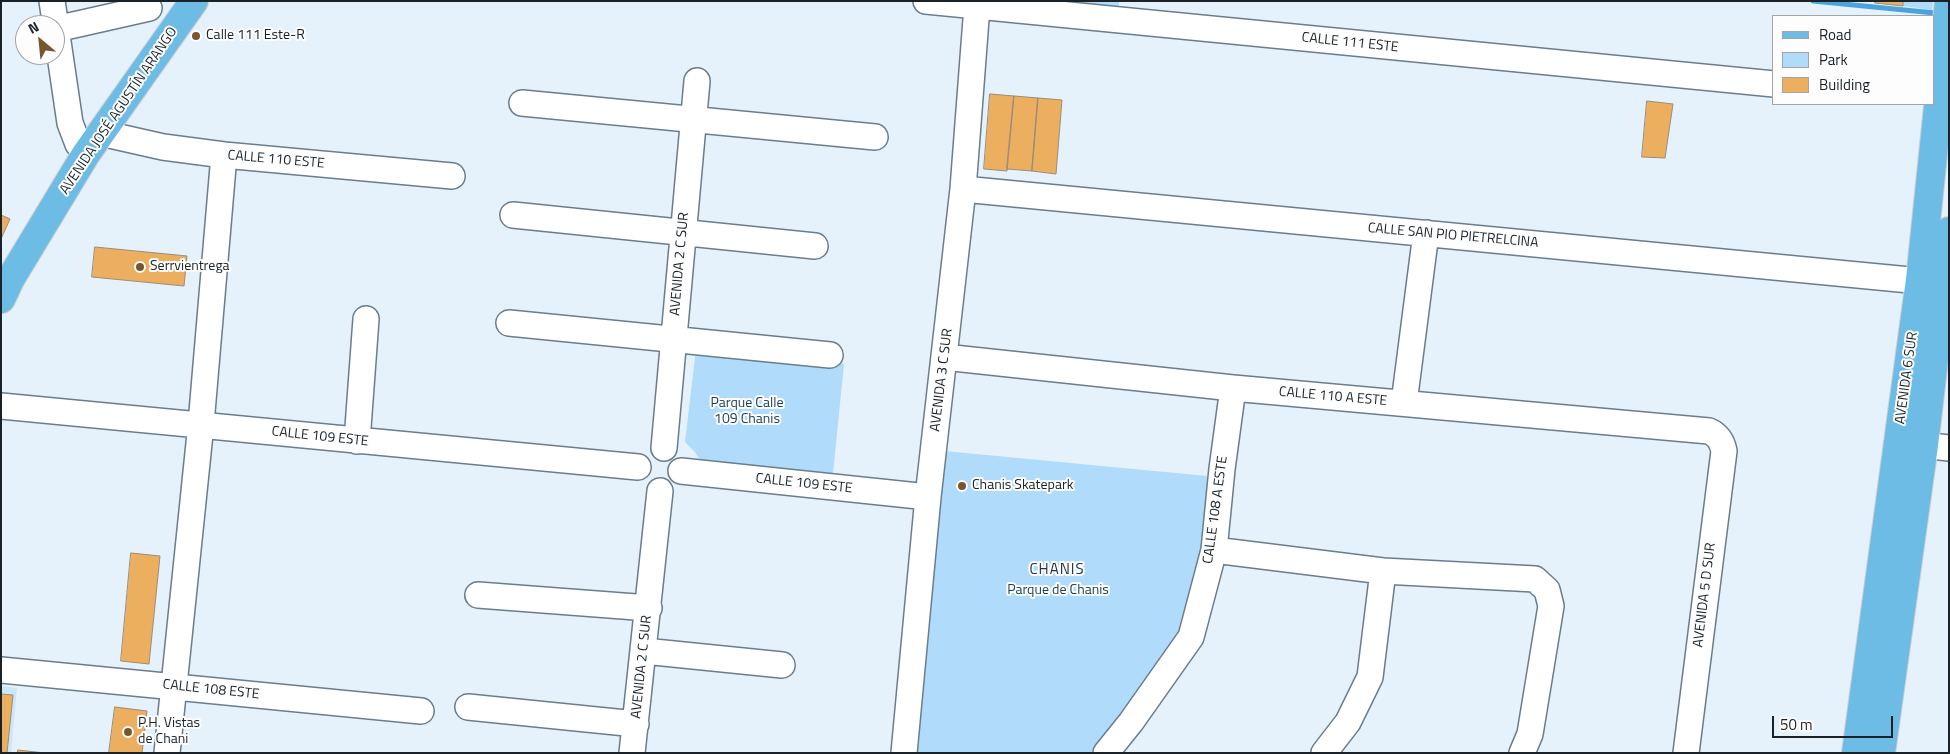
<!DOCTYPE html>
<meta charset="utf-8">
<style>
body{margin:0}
#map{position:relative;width:1950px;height:754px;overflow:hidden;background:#e5f1fb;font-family:"Titillium Web",sans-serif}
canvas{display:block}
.frame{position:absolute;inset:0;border:2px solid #1a2228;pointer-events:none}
.legend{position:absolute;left:1772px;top:15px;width:162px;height:90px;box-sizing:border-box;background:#fdfdfd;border:1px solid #a2a5a8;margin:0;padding:6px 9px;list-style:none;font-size:15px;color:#1a2228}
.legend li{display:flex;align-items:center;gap:10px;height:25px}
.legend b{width:25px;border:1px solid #a2a5a8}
.north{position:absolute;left:15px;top:15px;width:50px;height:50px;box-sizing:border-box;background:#fdfdfd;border:1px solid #a2a5a8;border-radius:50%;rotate:332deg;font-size:14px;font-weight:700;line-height:20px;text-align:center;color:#1a2228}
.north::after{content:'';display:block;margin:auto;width:18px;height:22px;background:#78572e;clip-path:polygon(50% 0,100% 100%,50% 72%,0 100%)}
.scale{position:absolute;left:1772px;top:716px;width:121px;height:22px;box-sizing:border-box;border:2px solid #1a2228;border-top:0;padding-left:6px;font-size:15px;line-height:18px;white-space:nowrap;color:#1a2228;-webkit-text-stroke:4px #fdfdfd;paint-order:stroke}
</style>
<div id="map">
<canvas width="1950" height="754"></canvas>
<div class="frame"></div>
<ul class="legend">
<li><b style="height:6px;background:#6cbce5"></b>Road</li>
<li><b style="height:14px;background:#b0dbfb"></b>Park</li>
<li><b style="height:14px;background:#ecaf60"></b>Building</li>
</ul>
<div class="north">N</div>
<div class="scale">50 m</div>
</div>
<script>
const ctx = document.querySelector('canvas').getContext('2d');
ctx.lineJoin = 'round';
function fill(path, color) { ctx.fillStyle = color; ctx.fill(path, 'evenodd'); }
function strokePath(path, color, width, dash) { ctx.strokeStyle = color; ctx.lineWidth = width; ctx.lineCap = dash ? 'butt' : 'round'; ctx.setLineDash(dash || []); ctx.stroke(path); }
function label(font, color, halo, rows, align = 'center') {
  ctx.font = font + ' "Titillium Web",sans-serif'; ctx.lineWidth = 4; ctx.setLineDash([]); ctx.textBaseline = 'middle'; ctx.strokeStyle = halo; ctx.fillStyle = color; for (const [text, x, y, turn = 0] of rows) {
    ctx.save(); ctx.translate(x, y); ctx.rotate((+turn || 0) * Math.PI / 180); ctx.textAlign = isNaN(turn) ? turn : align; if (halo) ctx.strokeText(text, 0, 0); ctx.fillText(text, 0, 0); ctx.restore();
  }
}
fill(new Path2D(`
 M1 686 17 688 11 753H1Z`), '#cae7fc');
fill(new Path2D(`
 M1003 1H1119V14Z
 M1903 1H1933L1932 10 1903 6Z
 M696 349 844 364 833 473 705 467 694 451 685 442Z
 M944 451 1207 476 1205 554 1185 632 1097 753H912Z`), '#b0dbfb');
strokePath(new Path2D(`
 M1813 1 1935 13`), '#4ba3dd', 5);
const building = new Path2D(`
 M1875 1H1903V6L1875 3Z
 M990 94 1014 96 1007 171 984 169Z
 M1014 96 1038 98 1032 171 1007 169Z
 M1038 98 1062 100 1056 174 1032 171Z
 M1647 101 1673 104 1665 158 1642 157Z
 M1 215 10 219 1 239Z
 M95 247 187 256 184 286 92 277Z
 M131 553 160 556 149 664 121 661Z
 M1 694 13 695 7 753H1Z
 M115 707 147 711 142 753H109Z
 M18 750 45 753H18Z`);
fill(building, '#ecaf60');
strokePath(building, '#9b8c7a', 1);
const minor = new Path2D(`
 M52 1 70 123 78 144 86 154
 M926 1 1774 84
 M56 29 149 8
 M522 103 875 137
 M101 133 163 147 224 155 452 176
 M963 189 1941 283
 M513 215 815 246
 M509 323 830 355
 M944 357 1233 388 1709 431C1718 435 1722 441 1724 451L1686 753
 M1404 403 1426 233
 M1 406 638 467
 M357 441 366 319
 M1905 443 1949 448
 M664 448 697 81
 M681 471 928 497
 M1214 550 1383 571 1535 579 1547 590 1551 606 1530 734 1522 753
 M478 595 649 608
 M644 651 782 665
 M1 670 421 711
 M468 707 636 724
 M167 753 201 424 224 155
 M632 753 660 491
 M904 753 928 497 963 189 977 6
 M1106 753 1131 722 1191 637 1214 550 1222 469 1233 388
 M1324 753 1348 722 1370 677 1383 571`);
const major = new Path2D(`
 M1 299 11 278 86 154 194 1
 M1856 753 1920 280 1949 1
 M1881 753 1924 445 1949 231`);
strokePath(minor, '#6a7d8c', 28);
strokePath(major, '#cdced0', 30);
strokePath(minor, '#fff', 25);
strokePath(major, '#6cbce5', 28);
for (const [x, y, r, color] of [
 [196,36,5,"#78572e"],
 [140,267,5,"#78572e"],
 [962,486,5,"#78572e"],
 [128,732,5,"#78572e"]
]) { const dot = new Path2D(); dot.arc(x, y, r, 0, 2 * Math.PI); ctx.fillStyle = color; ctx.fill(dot); strokePath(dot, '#fdfdfd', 2); }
label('14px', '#1a2228', '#fdfdfd', [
 ["Calle 111 Este-R",206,36],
 ["Serrvientrega",150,267],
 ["Chanis Skatepark",972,486],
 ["P.H. Vistas",138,724],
 ["de Chani",138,740]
], 'left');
label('14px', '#1a2228', '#fdfdfd', [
 ["CALLE 111 ESTE",1350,43,6],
 ["AVENIDA JOSÉ AGUSTÍN ARANGO",119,111,-56],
 ["CALLE 110 ESTE",276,160,5],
 ["CALLE SAN PIO PIETRELCINA",1453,236,5],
 ["AVENIDA 2 C SUR",680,264,-85],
 ["AVENIDA 6 SUR",1907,378,-82],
 ["AVENIDA 3 C SUR",942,380,-83],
 ["CALLE 110 A ESTE",1333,397,5],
 ["CALLE 109 ESTE",320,437,6],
 ["CALLE 109 ESTE",804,484,6],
 ["CALLE 108 A ESTE",1216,510,-82],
 ["AVENIDA 5 D SUR",1705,595,-83],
 ["AVENIDA 2 C SUR",642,667,-84],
 ["CALLE 108 ESTE",211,690,6]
]);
label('14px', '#183d55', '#fdfdfd', [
 ["Parque Calle",747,404],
 ["109 Chanis",747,420],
 ["Parque de Chanis",1058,591]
]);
ctx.letterSpacing = '1px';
label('15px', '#233441', '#fdfdfd', [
 ["CHANIS",1057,570]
]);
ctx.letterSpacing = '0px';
</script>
